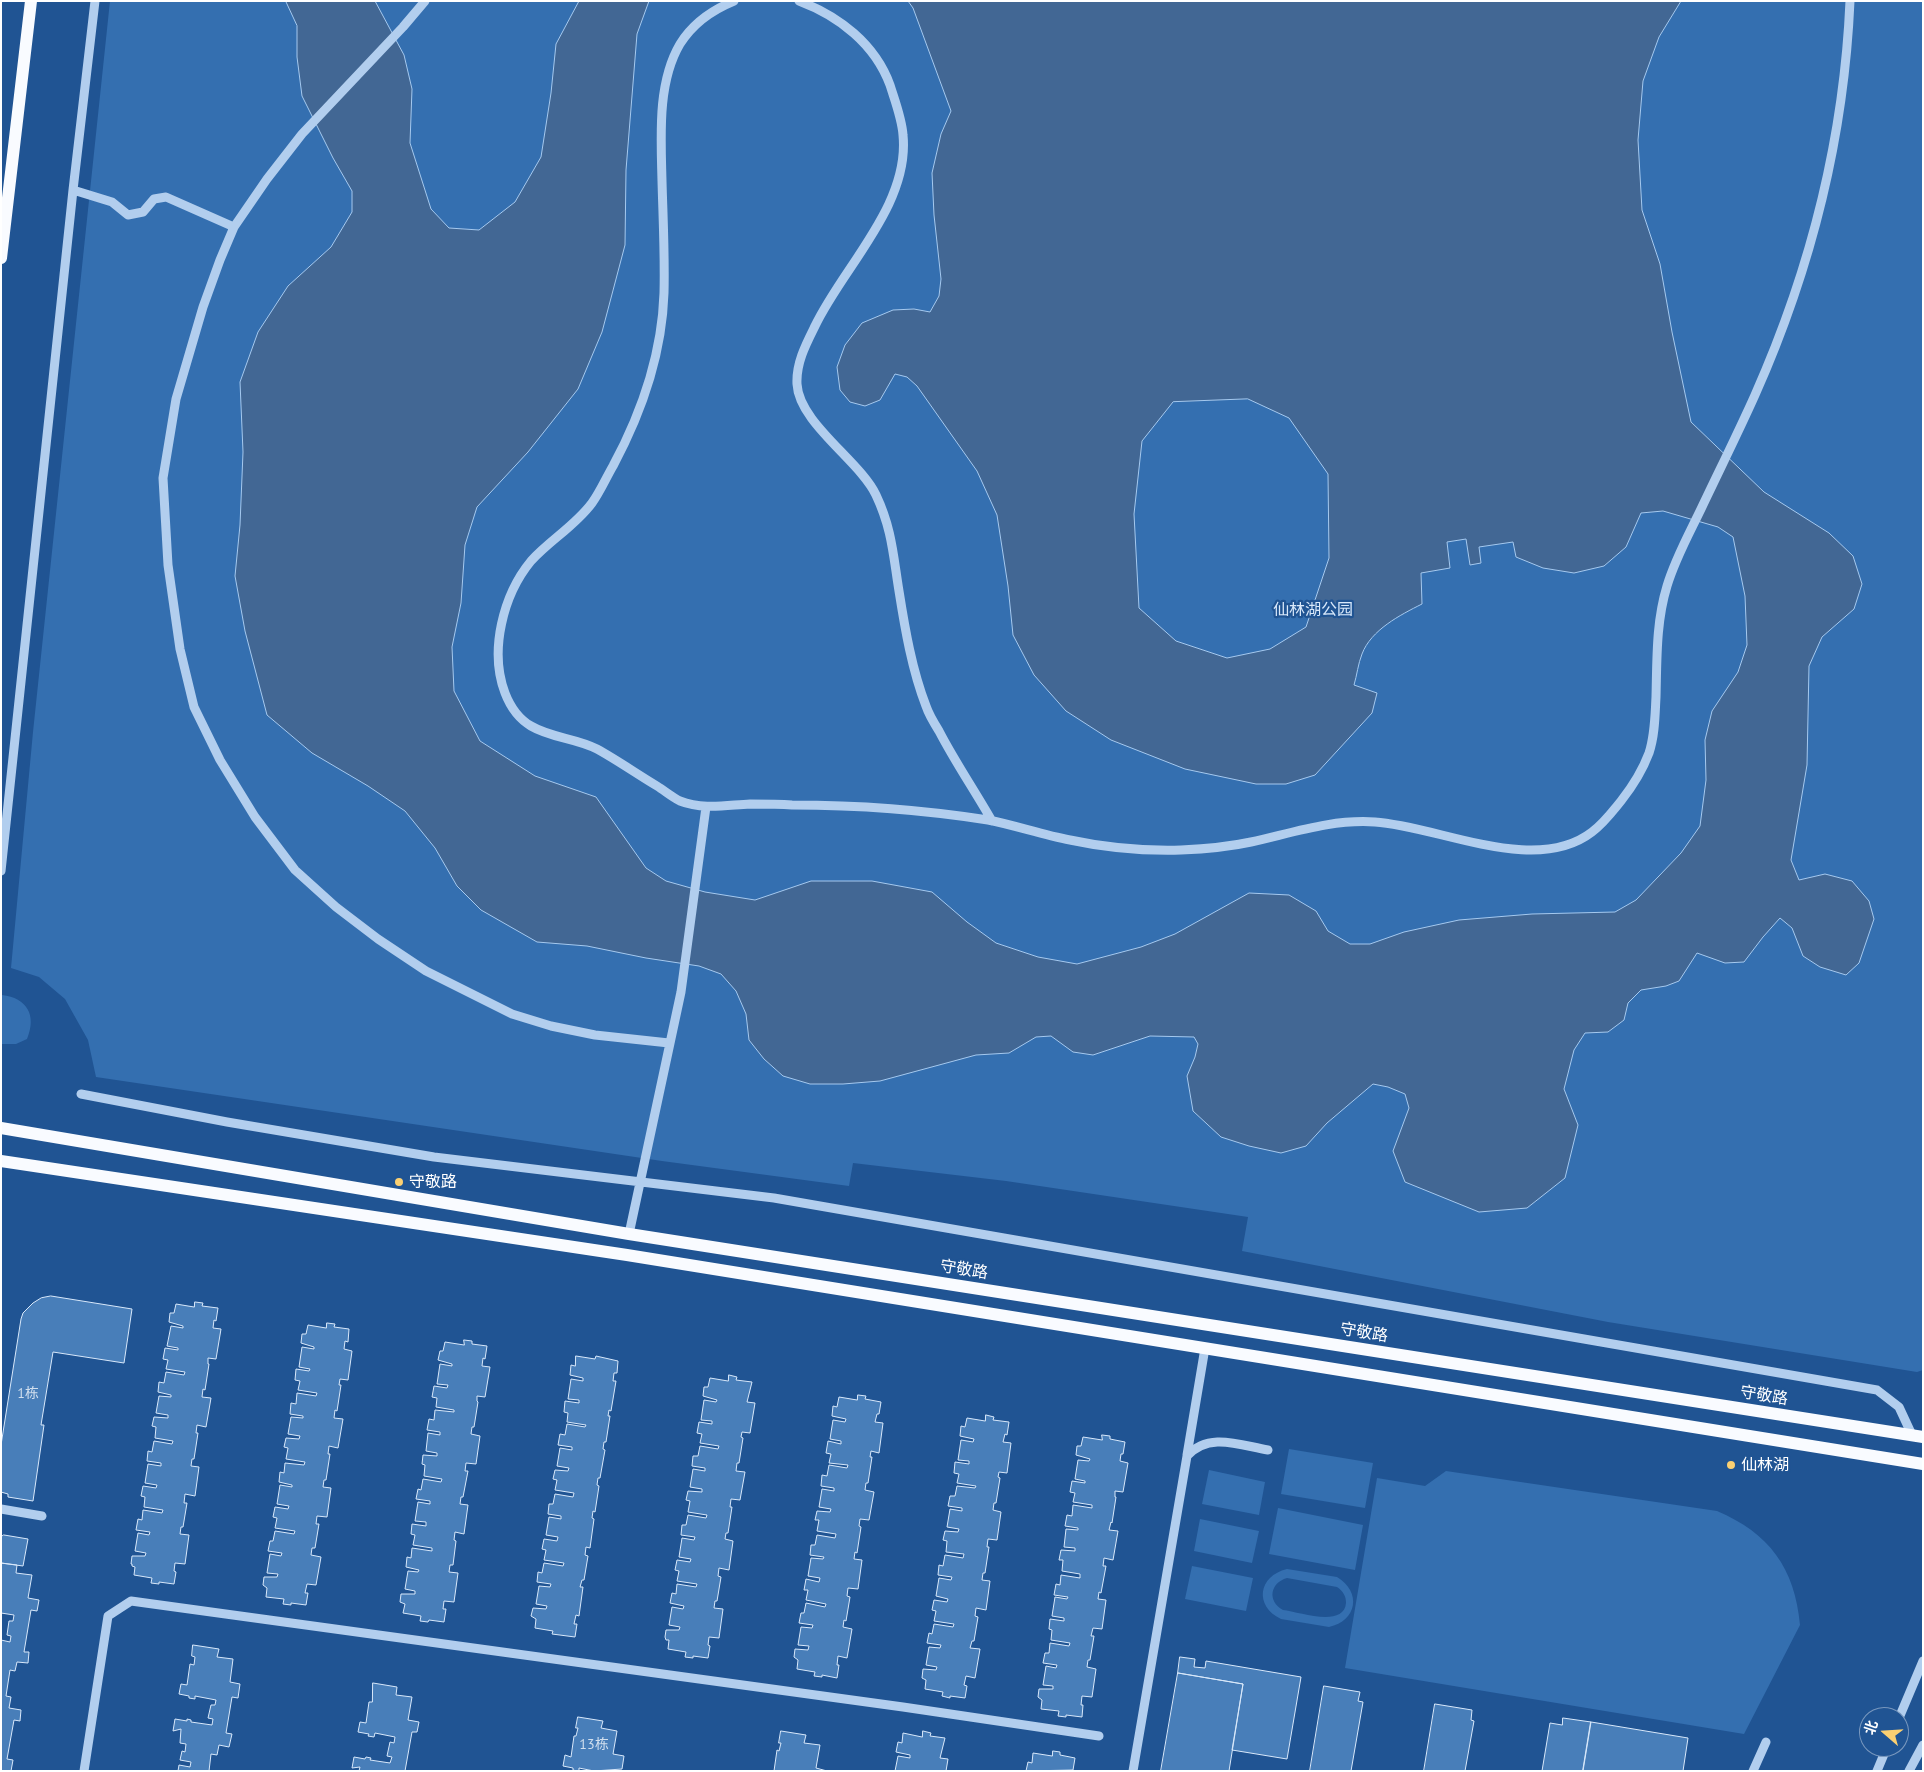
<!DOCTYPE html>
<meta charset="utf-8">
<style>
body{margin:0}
#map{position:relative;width:1924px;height:1772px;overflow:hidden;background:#205493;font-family:"PT Sans","Noto Sans SC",sans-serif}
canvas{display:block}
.frame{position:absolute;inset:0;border:2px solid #fff;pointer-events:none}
.north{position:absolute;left:1859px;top:1707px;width:50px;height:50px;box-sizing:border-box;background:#205493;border:1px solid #7998be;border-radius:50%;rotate:289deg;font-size:14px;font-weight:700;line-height:20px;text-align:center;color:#fff}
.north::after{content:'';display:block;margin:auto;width:18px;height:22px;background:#fbd072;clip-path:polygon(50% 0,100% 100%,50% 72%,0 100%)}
</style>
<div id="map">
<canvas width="1924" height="1772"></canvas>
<div class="frame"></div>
<div class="north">北</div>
</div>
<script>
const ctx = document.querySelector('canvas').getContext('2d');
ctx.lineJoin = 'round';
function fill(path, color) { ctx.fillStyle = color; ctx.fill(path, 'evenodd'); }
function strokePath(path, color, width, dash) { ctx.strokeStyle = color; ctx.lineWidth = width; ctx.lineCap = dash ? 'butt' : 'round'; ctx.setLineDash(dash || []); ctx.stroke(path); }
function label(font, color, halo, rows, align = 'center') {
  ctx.font = font + ' "PT Sans","Noto Sans SC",sans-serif'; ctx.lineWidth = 4.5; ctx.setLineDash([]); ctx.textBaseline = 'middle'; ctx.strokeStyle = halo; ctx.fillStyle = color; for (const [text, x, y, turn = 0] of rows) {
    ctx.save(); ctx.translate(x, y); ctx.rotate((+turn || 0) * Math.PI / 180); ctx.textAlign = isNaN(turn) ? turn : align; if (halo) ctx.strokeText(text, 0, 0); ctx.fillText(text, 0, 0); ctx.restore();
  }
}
fill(new Path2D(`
 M110 1H1923V1370L1917 1372 1608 1322 1242 1251 1248 1217 1006 1181 853 1163 849 1186 662 1161 96 1077 88 1040 65 999 39 977 11 968 33 732Z
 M2 995C27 998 37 1015 27 1039L16 1044H1Z
 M1289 1449 1373 1463 1365 1508 1281 1494Z
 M1209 1470 1265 1482 1259 1515 1202 1504Z
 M1446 1471 1717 1511C1769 1533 1795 1568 1800 1625L1744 1734 1345 1668 1377 1478 1425 1486Z
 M1278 1508 1363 1525 1355 1570 1269 1554Z
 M1200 1519 1259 1531 1252 1563 1194 1551Z
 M1192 1566 1253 1578 1246 1611 1185 1599Z
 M1287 1569 1337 1577C1362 1592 1357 1621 1329 1627L1281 1619C1254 1606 1258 1576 1287 1569ZM1287 1578 1337 1587C1343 1591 1346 1596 1346 1603 1344 1628 1299 1612 1283 1610 1267 1601 1270 1583 1287 1578Z`), '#346fb0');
const water = new Path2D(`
 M286 1H375L404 55 412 89 410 143 431 209 449 228 479 230 515 202 541 157 551 93 556 44 579 1H649L637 34 626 170 625 245 602 332 578 389 528 452 477 507 465 545 461 603 452 647 454 691 480 741 535 776 596 797 646 868 666 881 705 892 755 900 811 881H872L932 892 967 922 996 943 1038 957 1077 964 1141 947 1175 934 1249 893 1289 895 1316 911 1328 931 1350 944H1370L1404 932 1459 920 1532 914 1615 912 1636 900 1681 853 1700 826 1706 780 1705 740 1712 711 1738 672 1747 645 1745 596 1733 537 1718 527 1663 511 1641 513 1626 547 1604 566 1574 573 1543 568 1516 557 1513 542 1479 547 1481 563 1470 565 1466 539 1447 542 1450 568 1421 573 1422 604C1400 615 1371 630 1362 654 1358 664 1357 675 1354 685L1377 693 1372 713 1315 775 1286 784H1256L1185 769 1111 740 1066 711 1034 675 1013 635 1008 586 997 515 977 471 917 386 907 377 895 374 880 400 865 406 850 402 840 390 837 367 845 345 862 323 893 310 914 309 930 312 939 296 941 279 934 215 932 173 941 134 951 111 913 8 908 1H1681L1659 37 1643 81 1638 140 1642 210 1660 264 1672 332 1691 422 1764 492 1829 533 1853 556 1862 584 1854 609 1822 637 1809 666 1807 765 1791 860 1799 880 1825 874 1852 881 1869 901 1874 919 1859 963 1846 975 1820 967 1803 956 1792 928 1780 918 1763 937 1744 962 1725 963 1697 953 1679 981 1666 986 1641 990 1628 1003 1624 1020 1608 1032 1585 1033 1574 1050 1564 1089 1578 1125 1565 1178 1527 1208 1479 1212 1405 1182 1393 1151 1409 1108 1405 1094 1388 1087 1373 1084 1327 1123 1306 1146 1281 1153 1249 1146 1221 1137 1193 1111 1187 1076 1195 1057 1198 1044 1194 1037 1150 1036 1093 1055 1073 1052 1051 1036 1036 1037 1009 1053 976 1055 880 1081 843 1084H810L783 1076 764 1059 749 1040 746 1014 736 991 721 974 699 966 646 958 587 946 537 942 481 910 457 886 435 848 405 811 368 786 312 753 267 715 245 631 235 576 240 525 243 452 240 382 258 332 288 286 331 247 352 212V191L333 158 302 96 297 57V26ZM1248 399 1289 418 1328 474 1329 558 1306 627 1270 649 1227 658 1176 641 1139 608 1134 514 1142 441 1173 402Z`);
fill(water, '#426794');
strokePath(water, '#a5c9ef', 1);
const building = new Path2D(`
 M51 1296 132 1309 124 1363 53 1352 41 1425H44L33 1501 8 1497V1494L1 1492V1445L21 1319 23 1313 33 1303 41 1298Z
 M195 1302 203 1303 202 1306 218 1308 216 1321 214 1320 213 1328 221 1329 216 1359 208 1358V1364H209L205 1390 203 1389 202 1397 211 1398 206 1427 197 1425 196 1433H198L194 1459H192L191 1466 199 1467 195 1496 185 1494 184 1503H187L183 1527H181L180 1534 189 1535 185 1564 175 1563 174 1571 176 1572 174 1584 159 1582V1584L151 1583 152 1578 134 1575 135 1567 132 1566V1564H131L132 1556H145L146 1553 135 1551 138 1533 149 1535 150 1532 136 1530 138 1519 142 1520 143 1510 162 1513 163 1510 144 1507 145 1497 141 1496 143 1486 156 1488 157 1485 145 1483 148 1464 161 1466V1463L147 1461 148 1451 152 1452 154 1441 172 1444 173 1441 155 1438 156 1427 152 1426 154 1417 168 1418V1415L156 1413 159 1396 171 1397V1395L158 1392 159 1382 164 1383 166 1372 184 1375 185 1372 166 1369 168 1360 163 1359 165 1348 178 1350V1348L167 1346 171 1326 183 1328V1326L169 1322 170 1313H174L176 1304 194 1307Z
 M327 1323 335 1324 334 1327 349 1329 348 1342 345 1341 344 1349 352 1351 348 1380 340 1379 339 1385H341L337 1411 335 1410 334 1418 343 1419 338 1448 329 1446 328 1454H330L326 1480H324L323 1487 331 1488 327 1517 317 1516 316 1524H319L315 1548H312L311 1555 321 1557 316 1585 307 1584 305 1593H308L306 1605 291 1603V1605L283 1604 284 1599 266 1597 267 1588 263 1585 264 1577H277L278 1574 267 1573 270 1554 281 1556 282 1553 268 1551 270 1541H273L275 1531 294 1534 295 1531 275 1528 277 1518 273 1517 275 1507 288 1509 289 1506 277 1504 280 1485 292 1487V1485L279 1482 280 1472 284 1473 285 1463 304 1465 305 1462 286 1459 288 1448 284 1447 286 1438 299 1439 300 1436 288 1434 291 1417 303 1418V1416L290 1414 291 1403 296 1404 297 1393 316 1396 317 1393 298 1390 300 1381 295 1380 296 1369 309 1371 310 1369 299 1367 302 1347 314 1349V1347L301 1343 302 1334H306L308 1325 326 1328Z
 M464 1340 472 1341V1344L487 1346 485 1359 483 1358 482 1366 490 1367 485 1397 477 1396V1401L478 1402 474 1427H472L471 1434 480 1436 476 1464 466 1463 465 1471H468L463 1497H461L460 1504 468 1505 464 1534 455 1532 454 1540 456 1541 453 1565H450L449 1572 458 1573 454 1602 444 1601 443 1609H446L444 1622 429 1620 428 1622 420 1621 421 1616 403 1613 405 1604 400 1602 401 1594H415V1591L405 1589 408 1571 418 1572 419 1570 406 1567 407 1557 411 1558 412 1548 432 1551V1548L413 1545 415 1535 411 1534 412 1524 426 1526V1522L415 1521 418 1502 430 1504V1501L416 1499 418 1489 421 1490 423 1479 441 1482 442 1479 424 1476 425 1465 422 1464 423 1455 437 1456V1453L426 1451 428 1433 440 1435V1432L427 1430 429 1419 434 1420 435 1410 454 1412V1410L436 1407 437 1398 432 1397 434 1386 447 1388 448 1385 437 1384 440 1364 452 1366V1364L438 1360 440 1351H443L445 1342 464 1345Z
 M576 1356 595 1359 596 1356 618 1361 617 1373H614L613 1381H616L611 1411 609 1410 608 1416H610L606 1442H604L603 1449 605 1450 600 1478H598L597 1485 599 1486 595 1512 593 1511 592 1518 594 1519 590 1548 586 1547 585 1555 588 1556 584 1580H582L580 1587H583L579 1616 576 1615 574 1624H577L575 1637 552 1634 553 1631 535 1628 536 1619 531 1616 533 1608 546 1609 547 1606 536 1604 539 1586 550 1587 551 1584 537 1582 538 1572 542 1573 544 1563 563 1566 564 1563 544 1560 546 1550 542 1549 544 1539 557 1541 558 1537 546 1535 549 1517 561 1519V1516L548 1514 549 1504H553L555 1494 573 1497 574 1493 555 1490 557 1480 553 1479 555 1470 568 1471 569 1468 557 1466 560 1448 572 1450V1447L558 1445 560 1434 565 1435 567 1424 585 1427 586 1425 567 1422 568 1413 564 1412 565 1401 579 1403V1400L568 1399 571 1379 583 1381V1378L570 1375 571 1365 575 1366Z
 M729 1375 737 1377 736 1380 752 1382 747 1402 755 1403 750 1433 742 1432 741 1437 743 1438 739 1463H737L736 1471 745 1472 740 1500 731 1499 730 1507H732L728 1533H726L725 1539 733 1541 729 1570 719 1568 718 1576 721 1577 717 1601H715L714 1608 723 1609 719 1638 709 1637 708 1645 710 1646 708 1658 693 1656V1658L685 1657 686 1652 668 1649 669 1640H666L665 1637 666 1630H679L680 1627 669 1625 672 1607 683 1609 684 1606 670 1603 672 1593 676 1594 677 1584 696 1587 697 1584 677 1581 679 1571 675 1570 677 1560 690 1562 691 1559 679 1557 682 1538 694 1540 695 1537 681 1535 682 1525H686L688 1515 706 1518 707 1515 688 1512 690 1501 686 1500 688 1491 702 1492V1489L690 1487 693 1469 705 1471V1468L692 1466 693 1456H698L700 1446 718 1449 719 1446 700 1443 702 1434 697 1433 699 1422 712 1424V1421L701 1420 704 1400 716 1402 717 1400 703 1396 704 1387H708L710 1378 728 1381Z
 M858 1395 866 1396 865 1399 881 1402 879 1414H877L875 1422 883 1423 879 1453 871 1451 870 1457H872L868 1483H866L865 1490 874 1492 869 1520 860 1519 859 1526 861 1527 857 1553 855 1552 854 1559 862 1560 858 1589 848 1588 847 1596 850 1597 846 1621 844 1620 843 1627 852 1629 847 1658 838 1656 837 1665H839L837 1678 822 1675V1677L814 1676 815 1672 797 1669 798 1660 794 1657 795 1649 808 1650 809 1646 798 1645 801 1627 812 1628 813 1625 799 1623 801 1613H804L806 1603 825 1607 826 1604 806 1600 808 1590H804L806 1579 819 1582 820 1578 808 1576 811 1558 823 1559 824 1557 810 1555 811 1545H815L817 1535 835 1538 836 1534 817 1531 819 1520H815L817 1511 830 1512 831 1509 819 1507 822 1489 834 1491V1488L821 1486 822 1475 827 1476 829 1465 847 1468 848 1465 829 1463 831 1454 826 1453 828 1441 841 1444V1441L830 1439 833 1420 845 1422 846 1419 832 1416 833 1406 837 1407 839 1397 857 1400Z
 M986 1415 994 1417 993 1420 1009 1422 1007 1435 1005 1434 1003 1442 1011 1443 1007 1473 999 1472 998 1477 1000 1478 996 1503H994L993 1510 1001 1512 997 1540 988 1539 987 1547H989L985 1573H983L982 1580 990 1581 986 1610 976 1608 975 1616 978 1617 974 1641H972L970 1648 980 1649 975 1678 966 1676 964 1685 967 1686 965 1698 950 1696V1698L942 1696 943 1692 925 1689 926 1680 922 1678 923 1669 936 1670 937 1667 926 1665 929 1647 940 1648 941 1645 927 1643 929 1633 932 1634 934 1624 953 1627 954 1624 934 1621 936 1611 932 1610 934 1600 947 1602 948 1599 936 1596 939 1578 951 1580 952 1577 938 1575 939 1565 943 1566 945 1555 963 1558 964 1554 946 1552 947 1541 943 1540 945 1531 958 1532 959 1529 947 1527 950 1509 962 1511V1508L948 1506 950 1496H955L957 1486 975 1488 976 1486 957 1483 959 1474 954 1473 955 1462 969 1464V1461L958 1460 961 1440 973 1442 974 1439 960 1436 961 1426 965 1427 967 1418 985 1421Z
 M1102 1435 1110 1436V1439L1125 1442 1123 1454H1121L1120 1461 1128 1463 1123 1492 1115 1491V1497H1116L1112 1523 1111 1522 1109 1530 1118 1531 1113 1560 1104 1558 1103 1566H1106L1101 1593 1099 1592 1098 1599 1106 1600 1102 1629 1093 1628 1091 1636H1094L1090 1660H1088L1087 1667 1096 1669 1092 1697 1082 1696 1081 1705H1083L1082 1717 1066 1715V1717L1058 1716 1059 1711 1041 1709 1042 1700 1038 1697 1039 1689H1053V1686L1043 1685 1046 1666 1056 1668 1057 1665 1043 1663 1045 1653H1049L1050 1643 1069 1646 1070 1643 1051 1640 1052 1630 1049 1629 1050 1619 1064 1621V1618L1052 1616 1055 1597 1067 1599 1068 1597 1054 1595 1056 1584 1060 1585 1061 1575 1080 1578V1574L1062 1571 1063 1560H1059L1061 1550 1075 1551V1548L1064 1547 1066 1529 1078 1530V1528L1065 1526 1067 1515 1072 1516 1073 1505 1092 1508V1505L1073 1502 1075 1493 1070 1492 1072 1481 1085 1483V1481L1075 1479 1078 1460 1089 1461 1090 1459 1076 1455 1077 1446H1081L1083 1437 1102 1440Z
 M4 1535 28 1539 23 1566 1 1563V1537Z
 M1 1563 17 1565 16 1573 32 1575 28 1598 39 1600 37 1611 31 1610 24 1652H29L28 1663 17 1662 15 1671 10 1670 6 1696 11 1697 9 1708 21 1710 20 1721 14 1720 7 1759 13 1760 11 1771H1V1640L10 1642 11 1636 7 1635 9 1621H13L14 1615 1 1613Z
 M193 1645 219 1649 217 1657 233 1659 230 1682 240 1684 238 1698 232 1697 226 1733 232 1734 229 1747 219 1745 217 1755 211 1754 209 1771H178L179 1765 190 1767 191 1762 180 1760 182 1751 185 1752 186 1744 180 1743 181 1729 173 1731 175 1719 187 1721V1719L191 1720V1722L212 1725 213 1719 208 1718 211 1705H215L216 1700 195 1696V1699L189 1698V1696L179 1694 181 1684 187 1685 190 1664 194 1665 195 1657 192 1656Z
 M1180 1657 1195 1659 1194 1667 1205 1668 1206 1661 1301 1677 1287 1759 1232 1750 1243 1684 1178 1673Z
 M1178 1673 1243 1684 1229 1771H1161Z
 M373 1683 397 1687 396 1695 412 1697 408 1720 419 1722 417 1732H412L405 1771H359L360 1767 352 1768 354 1757 365 1759 366 1757 371 1758 370 1760 390 1763 392 1757 387 1756 390 1742 394 1743 395 1737 375 1733 374 1737 368 1736 369 1734 358 1732 360 1722 366 1723 369 1702H372Z
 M1324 1686 1360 1692 1358 1701 1363 1702 1351 1771H1310Z
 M1435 1704 1472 1710 1471 1720 1474 1721 1465 1771H1424Z
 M578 1717 603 1721 601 1728 617 1731 613 1754 624 1756 622 1769 594 1771 579 1768V1771H577L573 1770V1768L563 1766 565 1755 571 1757 574 1736H576L578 1728H576Z
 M1563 1718 1591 1722 1583 1771H1542L1550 1723 1562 1725Z
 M1591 1722 1688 1738 1683 1771H1583Z
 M781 1731 806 1735 804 1743 820 1745 816 1768 827 1771H774L777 1750 779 1751 781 1743H779Z
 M923 1731 931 1733 930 1736 945 1738 940 1758 948 1759 946 1771H895L898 1756 910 1758V1755L896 1752 898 1742 902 1743 903 1733 922 1737Z
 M1053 1751 1060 1752V1755L1075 1758 1073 1770 1026 1771 1028 1762 1032 1763 1033 1753 1052 1756Z`);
fill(building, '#487eb9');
strokePath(building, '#d8e8fa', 1);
strokePath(new Path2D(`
 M425 1 403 27 302 134 267 179 234 227 220 260 203 307 176 399 163 478 168 565 180 649 194 707 220 760 255 817 295 870 336 907 378 939 426 971 512 1014 551 1026 595 1035 669 1043
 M734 1C712 10 693 23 680 44 657 83 661 137 662 181 663 218 665 256 664 293 662 355 642 412 613 466 606 478 600 492 592 503 575 526 550 540 531 561 503 595 489 651 505 693 510 706 519 719 531 726 551 738 576 738 597 749 617 760 637 774 657 786 665 791 672 797 680 801 703 810 727 805 750 804 764 804 778 804 792 805 857 805 924 810 988 820 1015 825 1042 835 1070 840 1107 848 1143 851 1181 850 1204 849 1228 847 1251 842 1292 833 1332 819 1375 822 1438 826 1535 876 1592 832 1604 823 1612 812 1621 801 1632 787 1643 769 1649 753 1655 735 1655 715 1656 697 1657 659 1656 622 1667 586 1675 559 1689 534 1701 509 1719 471 1738 433 1755 395 1811 269 1844 139 1850 1
 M799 1C839 16 875 44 890 85 895 101 902 119 903 135 910 205 843 267 815 326 806 344 796 363 797 384 799 423 860 461 876 495 892 529 893 554 899 591 905 629 912 670 926 706 929 715 934 723 939 731 955 762 975 791 992 821
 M73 190 112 202 128 215 143 212 154 199 166 197 234 227
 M1 871 73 190 95 1
 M81 1094 227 1122 434 1157 774 1198 1877 1390 1899 1407 1912 1435
 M629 1234 681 992 706 807
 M1187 1455 1205 1348
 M1 1509 42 1516
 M1899 1718 1923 1661
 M84 1771 108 1616 131 1601 903 1707 1099 1736
 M1133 1771 1187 1456C1209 1432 1239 1445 1268 1450
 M1753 1771 1766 1742
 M1877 1771 1887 1747
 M1909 1771 1923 1745`), '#b2ceee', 9);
strokePath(new Path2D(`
 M1 258 31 1
 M1 1128 629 1234 1923 1437
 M1 1161 627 1255 1923 1464`), '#f9fbff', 12);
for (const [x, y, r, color] of [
 [399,1182,5,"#fbd072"],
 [1731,1465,5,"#fbd072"]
]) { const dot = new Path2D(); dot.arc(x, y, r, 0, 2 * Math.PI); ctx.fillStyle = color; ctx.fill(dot); strokePath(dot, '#205493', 2); }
label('14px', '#d1dfee', null, [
 ["1栋",28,1394],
 ["13栋",594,1745]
]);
label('16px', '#d8e8fa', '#205493', [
 ["仙林湖公园",1313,610]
]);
label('16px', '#fff', '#205493', [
 ["守敬路",409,1182],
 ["仙林湖",1741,1465]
], 'left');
label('16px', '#fff', '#205493', [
 ["守敬路",964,1270,9],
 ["守敬路",1364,1333,9],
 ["守敬路",1764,1396,9]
]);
</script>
